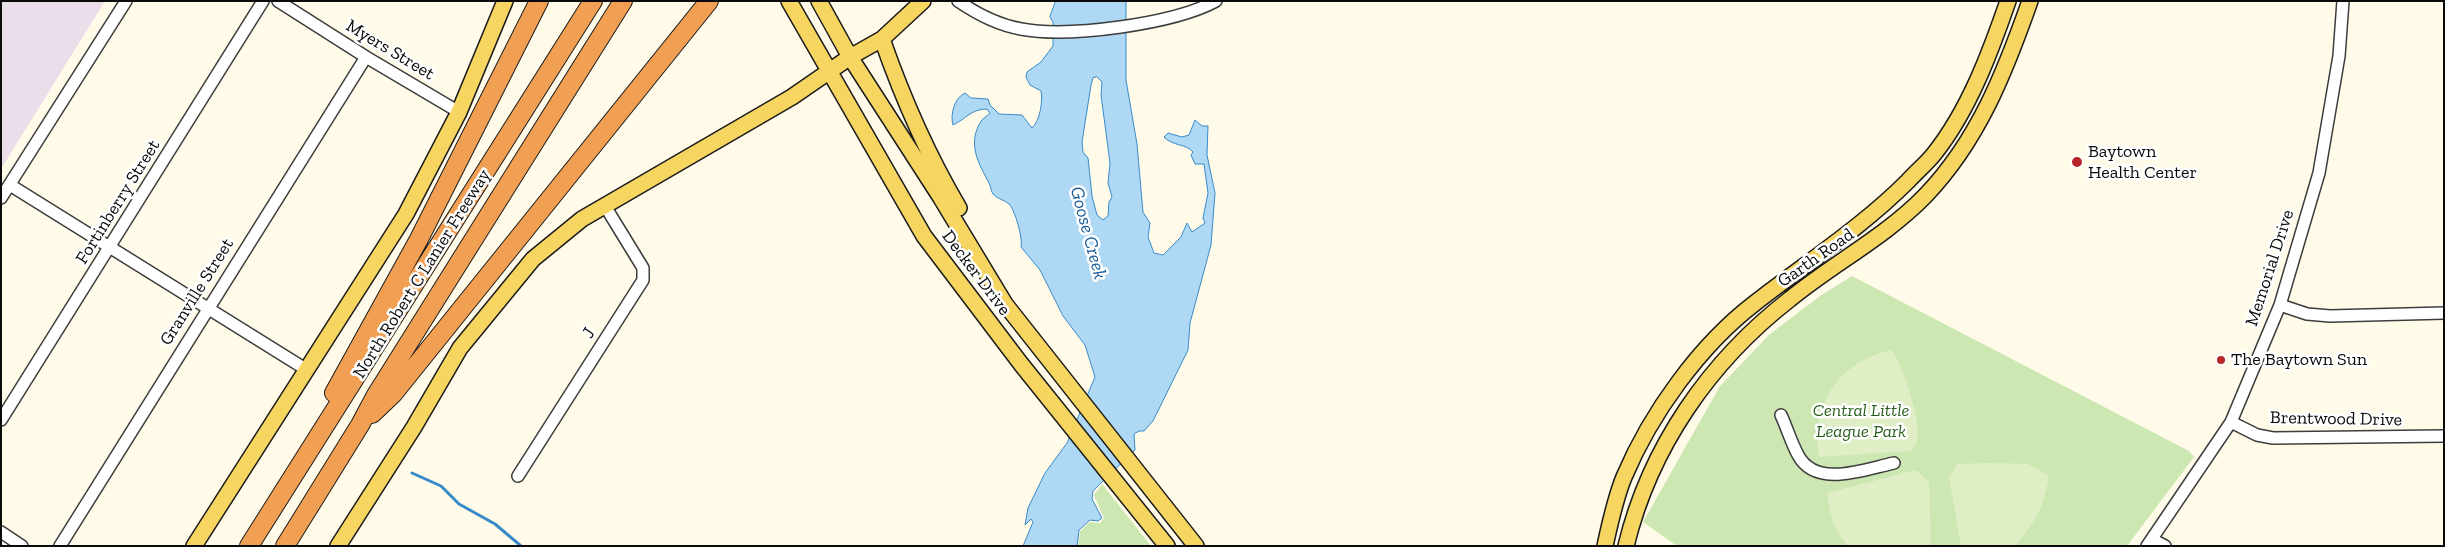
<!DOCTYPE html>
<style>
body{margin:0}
#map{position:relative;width:2445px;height:547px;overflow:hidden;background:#fffbe8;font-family:"Zilla Slab",serif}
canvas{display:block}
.frame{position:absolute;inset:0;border:2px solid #0a0a0a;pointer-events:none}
</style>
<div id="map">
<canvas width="2445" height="547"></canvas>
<div class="frame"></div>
</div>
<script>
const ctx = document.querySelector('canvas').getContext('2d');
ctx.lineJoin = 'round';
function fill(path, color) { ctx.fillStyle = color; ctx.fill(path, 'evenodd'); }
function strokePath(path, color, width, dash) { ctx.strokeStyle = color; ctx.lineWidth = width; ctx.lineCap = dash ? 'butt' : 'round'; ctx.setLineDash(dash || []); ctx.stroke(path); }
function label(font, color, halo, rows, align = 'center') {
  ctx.font = font + ' "Zilla Slab",serif'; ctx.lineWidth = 5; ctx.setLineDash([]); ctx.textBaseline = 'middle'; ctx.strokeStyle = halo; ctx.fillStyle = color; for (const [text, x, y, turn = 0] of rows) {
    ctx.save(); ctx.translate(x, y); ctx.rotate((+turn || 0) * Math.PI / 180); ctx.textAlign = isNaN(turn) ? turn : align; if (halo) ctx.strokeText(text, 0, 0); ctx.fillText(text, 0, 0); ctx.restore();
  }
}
fill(new Path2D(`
 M1 1H105L1 169Z`), '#e9dee9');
fill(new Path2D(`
 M1852 276 2189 451 2194 457 2127 546H1677L1643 522 1720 386 1770 334 1820 296Z
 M1102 484 1151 546H1078L1080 531 1090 522 1100 523 1104 518 1094 495Z`), '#cde7b3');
fill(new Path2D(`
 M1892 350C1903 366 1922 423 1917 441 1916 444 1912 448 1911 451L1819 457C1811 404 1839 361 1892 350Z
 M1989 463 2028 464 2049 476C2044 508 2036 520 2016 545L1961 546 1949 478 1957 464Z
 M1916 470 1929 482 1931 546H1848C1834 531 1829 513 1827 493Z`), '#dfeec5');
const water = new Path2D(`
 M1056 1H1126V80L1137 144 1143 212 1150 223 1148 237 1154 253 1163 255 1181 237 1187 223 1192 232 1205 223 1203 218 1208 193 1204 164H1195L1191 155 1193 152C1187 144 1172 146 1164 137L1168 133 1182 137 1189 135 1195 120 1202 126H1208L1207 155 1215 193 1211 245 1190 323 1188 350 1153 421 1144 431H1139L1134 434 1135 450 1093 491 1092 499 1102 518 1098 521 1090 520 1079 530 1077 546H1023L1033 522 1031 519 1025 525 1028 508 1045 473 1067 443 1095 377 1085 345 1063 316 1040 270 1021 247C1023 238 1015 210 1009 204 1005 200 997 199 993 194 991 191 991 187 989 183 979 164 966 143 982 120 984 118 988 115 990 113L987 109C971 109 966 119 953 125 950 115 954 98 965 93L971 98 988 99 990 105 999 114 1022 115 1032 128C1040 121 1043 101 1041 91L1030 85 1026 77 1027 72 1041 62 1053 46V22L1050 17ZM1097 77 1102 82 1101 95 1110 163 1108 183 1112 197 1109 202 1108 216 1103 220 1097 215 1092 196 1088 158 1083 152 1082 142 1091 85 1093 78Z`);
fill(water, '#aed8f4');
strokePath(water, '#378aca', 1);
strokePath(new Path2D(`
 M412 473 441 486 459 504 495 524 521 546`), '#378aca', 3);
const minor = new Path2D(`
 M278 1 366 57 459 112
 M958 1C977 14 998 25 1021 29 1069 38 1173 24 1216 1
 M10 185 307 370
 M1 198 126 1
 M2280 305 2307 314 2330 316 2444 313
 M1781 415C1787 428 1791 442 1798 455 1816 489 1865 469 1894 463
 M1 420 263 1
 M2231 422 2257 435 2273 438 2444 436
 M518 476 643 280V268L605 206
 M1 532 22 546
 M2152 539 2165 546
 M60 546 366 57
 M2147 546 2231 422 2280 305 2319 173 2339 56 2343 1`);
const major = new Path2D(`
 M789 1 924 236 1021 364 1167 546
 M819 1 850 57 941 198 1005 304 1196 546
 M882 39C903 99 927 154 959 208
 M194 546 406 214 459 112 505 1
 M338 546 414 427 460 348 533 259 582 219 792 97 850 57 882 39 923 1
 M1605 546C1610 523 1615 499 1624 477 1651 413 1700 345 1755 303 1806 263 1861 228 1908 181 1916 172 1927 163 1934 154 1969 110 1990 53 2008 1
 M1626 546C1650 447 1710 361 1790 299 1834 263 1885 237 1925 196 1978 141 2005 72 2030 1`);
const highway = new Path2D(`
 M334 393 419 239 539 1
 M372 414 393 394 709 1
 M249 546 593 1
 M285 546 360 425 376 395 623 1`);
strokePath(minor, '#3d3d3d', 14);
strokePath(major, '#1b1b1b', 18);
strokePath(highway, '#1b1b1b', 20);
strokePath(minor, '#fff', 11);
strokePath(major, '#f6d661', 15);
strokePath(highway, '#f1a053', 18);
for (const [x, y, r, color] of [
 [2077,162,6,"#b62629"],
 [2221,360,5,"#b62629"]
]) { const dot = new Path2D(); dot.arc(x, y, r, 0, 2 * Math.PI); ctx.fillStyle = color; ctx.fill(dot); strokePath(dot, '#fff', 2); }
label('18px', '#0a0a0a', '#fff', [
 ["Myers Street",390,50,31],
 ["Fortinberry Street",118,202,-58],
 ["Garth Road",1816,258,-35],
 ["Memorial Drive",2270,268,-72],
 ["Decker Drive",976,273,53],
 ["North Robert C Lanier Freeway",422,274,-58],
 ["Granville Street",197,292,-58],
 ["J",589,333,-57],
 ["Brentwood Drive",2336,419,1]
]);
label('18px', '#0a0a0a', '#fff', [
 ["Baytown",2088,152],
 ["Health Center",2088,173],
 ["The Baytown Sun",2231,360]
], 'left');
label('italic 18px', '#295f1d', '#fff', [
 ["Central Little",1861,411],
 ["League Park",1861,432]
]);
label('italic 19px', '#185c98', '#fff', [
 ["Goose Creek",1088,233,75]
]);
</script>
